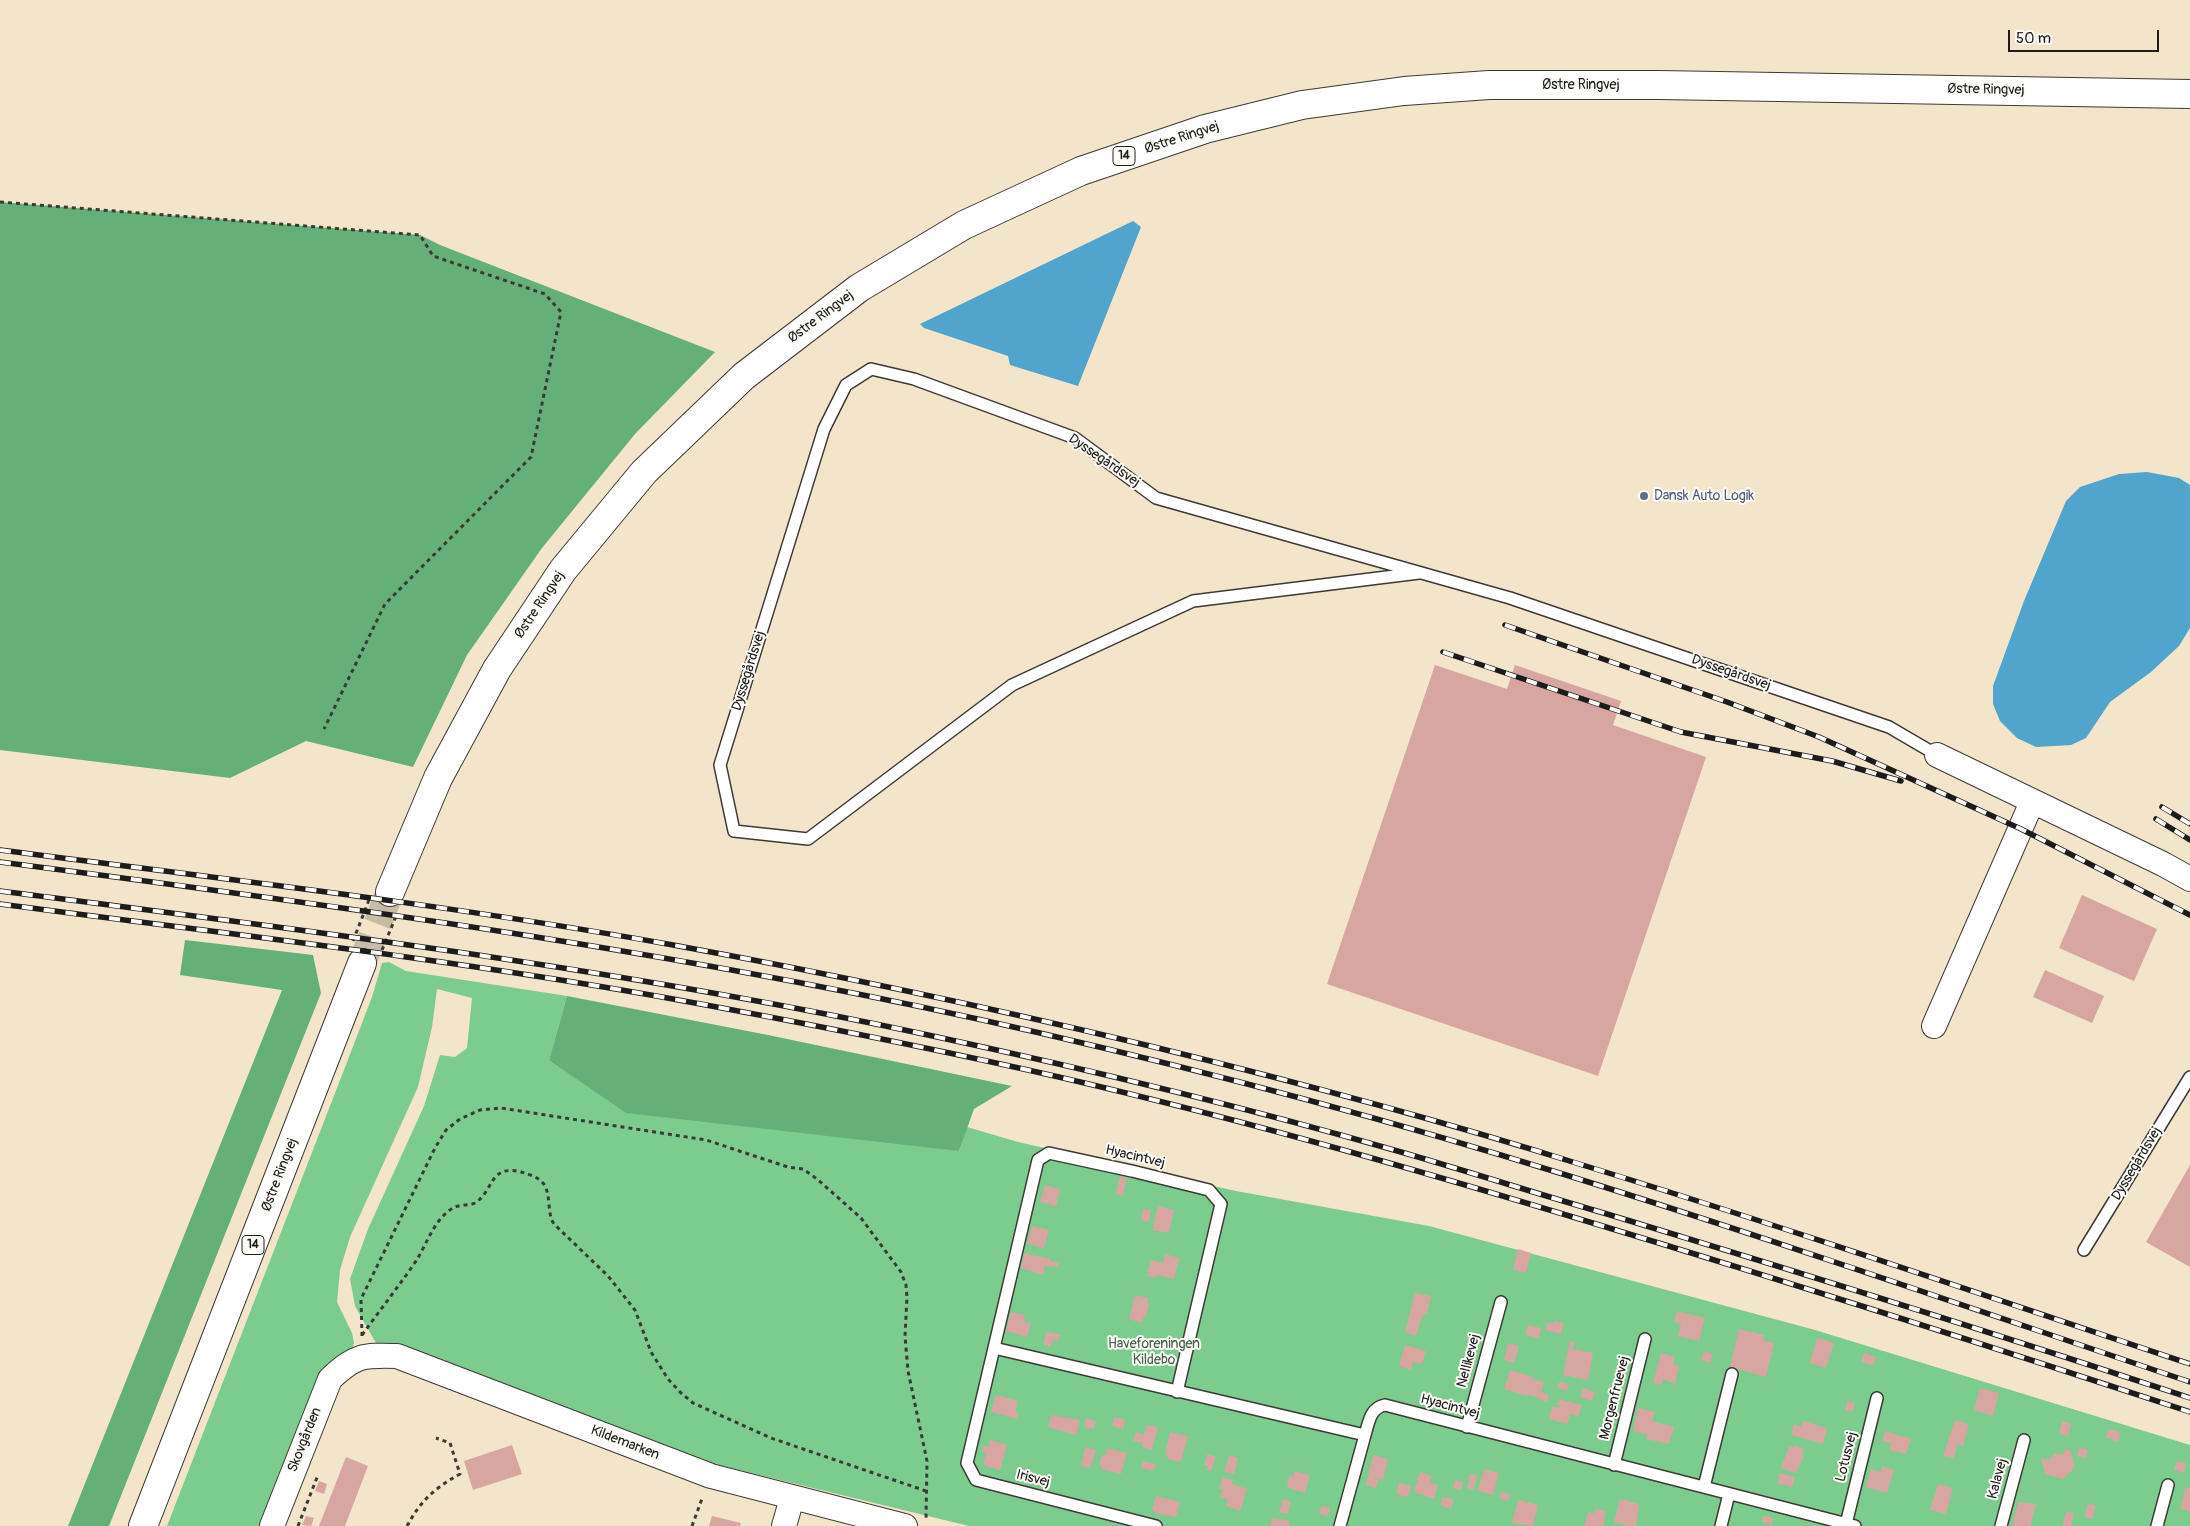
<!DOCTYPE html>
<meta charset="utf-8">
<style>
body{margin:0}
#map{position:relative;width:2190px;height:1526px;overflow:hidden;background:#f2e5ca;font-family:Pangolin,sans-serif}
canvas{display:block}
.scale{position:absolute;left:2008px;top:30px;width:151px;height:22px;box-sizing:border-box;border:2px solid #1c1c1c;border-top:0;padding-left:6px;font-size:15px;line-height:18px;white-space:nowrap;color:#1c1c1c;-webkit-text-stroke:4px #fdfcf7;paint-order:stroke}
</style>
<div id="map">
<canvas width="2190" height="1526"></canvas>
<div class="scale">50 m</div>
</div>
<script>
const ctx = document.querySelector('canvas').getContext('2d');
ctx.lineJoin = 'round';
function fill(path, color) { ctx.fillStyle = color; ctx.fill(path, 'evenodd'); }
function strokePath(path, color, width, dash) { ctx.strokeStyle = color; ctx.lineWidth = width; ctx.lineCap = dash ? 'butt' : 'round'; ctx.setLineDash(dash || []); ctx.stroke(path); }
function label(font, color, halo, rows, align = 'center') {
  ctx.font = font + ' Pangolin,sans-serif'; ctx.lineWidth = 4; ctx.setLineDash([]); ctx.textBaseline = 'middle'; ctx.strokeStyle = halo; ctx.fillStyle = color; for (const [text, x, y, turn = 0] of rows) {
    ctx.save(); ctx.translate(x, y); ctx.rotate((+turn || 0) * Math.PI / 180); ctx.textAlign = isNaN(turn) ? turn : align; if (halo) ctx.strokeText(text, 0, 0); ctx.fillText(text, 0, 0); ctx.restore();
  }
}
fill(new Path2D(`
 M389 962 406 971 567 996 549 1060 959 1151 967 1127 1018 1142 1236 1191 1429 1226 1815 1330 2190 1445V1526H969L714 1464H707L394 1344 376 1343 355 1306 350 1279 368 1229 424 1106 440 1055 455 1057 467 1048 472 998 437 989 432 1027 418 1087 350 1237 340 1270 337 1302 352 1333 354 1343 352 1350 261 1526H167L349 1057 372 997 382 963Z`), '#7ccc8d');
fill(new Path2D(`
 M0 202 420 235 440 245 715 352 635 434 542 548 467 655 413 767 306 741 230 778 0 750Z
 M185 940 313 955 321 993 109 1526H68L282 990 180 975Z
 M567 996 768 1035 1012 1086 974 1109 959 1151 626 1113 549 1060Z`), '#65b078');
fill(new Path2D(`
 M1133 221 1141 227 1078 386 1010 365 1008 356 924 328 920 324Z
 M2147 472 2179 478 2190 485V628L2179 646 2151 672 2110 702 2086 738 2071 745 2036 747 2017 738 2000 721 1993 704V686L2024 601 2066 501 2080 487 2119 474Z`), '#51a4cc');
fill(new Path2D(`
 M1435 665 1507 689 1515 665 1621 701 1613 725 1706 757 1598 1076 1327 984Z
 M2082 895 2157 929 2134 981 2059 948Z
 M2045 970 2104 996 2092 1023 2033 997Z
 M2190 1165V1267L2146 1242Z
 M1120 1176 1127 1178 1123 1196 1116 1194Z
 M1045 1185 1060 1189 1056 1206 1040 1202Z
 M1158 1206 1174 1210 1169 1233 1152 1230Z
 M1143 1209 1151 1210 1149 1222 1141 1220Z
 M1032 1226 1049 1230 1044 1248 1027 1244Z
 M1518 1249 1531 1253 1526 1273 1513 1270Z
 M1024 1253 1051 1259 1050 1261 1059 1263 1058 1267 1045 1266 1043 1275 1021 1268Z
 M1165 1254 1179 1258 1174 1279 1156 1275 1155 1278 1147 1276 1151 1260 1163 1263Z
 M1415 1293 1431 1296 1427 1314 1425 1313 1420 1322 1416 1336 1405 1332Z
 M1135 1295 1148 1298 1147 1303 1149 1304 1146 1316H1144L1142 1323 1129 1319Z
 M1677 1311 1705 1318 1699 1341 1678 1336 1681 1324 1674 1322Z
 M1011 1312 1025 1315 1023 1321 1031 1323 1027 1337 1006 1331Z
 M1554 1321 1564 1323 1561 1334 1545 1330 1547 1322 1553 1324Z
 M1528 1325 1541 1328 1539 1338 1525 1335Z
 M1739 1329 1764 1335 1763 1340 1774 1343 1766 1377 1730 1367Z
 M1047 1332 1061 1335 1058 1341 1053 1340 1050 1347 1043 1344Z
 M1817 1338 1834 1343 1826 1368 1810 1363Z
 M1570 1341 1575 1342 1573 1349 1593 1353 1588 1380 1563 1375Z
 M1508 1343 1519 1346 1514 1363 1504 1360Z
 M1405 1345 1426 1351 1422 1364 1413 1362 1411 1370 1399 1366Z
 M1704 1351 1713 1354 1710 1363 1701 1360Z
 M1661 1353 1675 1357 1673 1364 1679 1366 1675 1384 1663 1379 1662 1385 1653 1383Z
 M1864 1353 1876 1357 1873 1365 1861 1362Z
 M1510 1370 1533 1377 1532 1379 1544 1382 1541 1392 1549 1395 1547 1402 1528 1394 1527 1396 1504 1389Z
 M1559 1382 1569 1384 1567 1391 1558 1388Z
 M1583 1388 1595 1392 1592 1401 1580 1397Z
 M1980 1388 1999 1393 1993 1416 1974 1410Z
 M996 1395 1018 1401 1015 1412 1018 1413 1017 1419 991 1412Z
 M1559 1399 1582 1405 1578 1416 1570 1414 1567 1424 1549 1419 1552 1406 1559 1408 1560 1406 1557 1405Z
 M1847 1401 1855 1403 1852 1412 1845 1410Z
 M1638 1408 1655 1412 1652 1421 1674 1427 1669 1444 1646 1439 1647 1435 1633 1431Z
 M1051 1415 1080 1420 1076 1435 1048 1427Z
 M1114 1417 1125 1420 1123 1429 1112 1426Z
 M1086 1418 1096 1421 1094 1429 1084 1427Z
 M1955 1420 1969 1424 1963 1446 1957 1444 1954 1458 1943 1456Z
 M1803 1421 1827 1428 1823 1444 1791 1435 1794 1424 1801 1427Z
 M2062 1421 2071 1424 2068 1436 2059 1434Z
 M1147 1425 1158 1427 1152 1450 1142 1447 1143 1443 1133 1441 1136 1432 1144 1435Z
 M2109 1429 2121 1433 2118 1442 2106 1437Z
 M1885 1431 1911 1439 1906 1454 1889 1450 1891 1443 1882 1441Z
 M1170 1432 1188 1436 1181 1462 1167 1459 1168 1456 1165 1455Z
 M990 1440 1007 1445 1000 1470 983 1465 986 1453 982 1452 983 1446 988 1447Z
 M512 1445 522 1474 473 1490 464 1461Z
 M1794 1445 1804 1449 1802 1455 1804 1456 1796 1473 1781 1468 1789 1446 1793 1448Z
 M1085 1447 1096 1450 1090 1468 1081 1466Z
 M2079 1447 2088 1450 2086 1458 2077 1456Z
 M1107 1448 1127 1453 1121 1474 1101 1469 1102 1466H1099L1102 1455 1105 1456Z
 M2065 1449 2071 1451 2075 1467 2063 1479 2045 1474 2041 1458 2049 1460 2055 1453 2063 1455Z
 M1207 1454 1216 1457 1211 1471 1207 1470 1208 1466 1204 1465Z
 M1229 1455 1238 1458 1234 1474 1224 1471Z
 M1373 1455 1388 1459 1383 1480 1378 1479 1376 1488 1366 1485Z
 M346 1457 368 1466 345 1526H319Z
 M1143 1461 1156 1464 1153 1471 1141 1468Z
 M2177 1461 2186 1463 2184 1473 2174 1470Z
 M1882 1466 1894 1470 1887 1493 1866 1487 1871 1469 1881 1472Z
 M1024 1469 1031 1471 1028 1480 1021 1479Z
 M1484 1469 1499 1473 1493 1495 1478 1491Z
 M1295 1471 1310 1475 1305 1493 1287 1487 1289 1475 1293 1476Z
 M1420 1472 1432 1476 1430 1483 1438 1485 1434 1499 1414 1492Z
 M1780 1473 1795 1477 1792 1487 1777 1483Z
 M1470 1474 1477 1475 1474 1490 1467 1488Z
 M1223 1477 1233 1480 1232 1484 1247 1489 1240 1511 1226 1506 1228 1500 1220 1497 1223 1490 1219 1489Z
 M1455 1480 1463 1482 1461 1490 1453 1488Z
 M319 1481 327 1484 324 1494 315 1491Z
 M1399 1483 1411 1486 1408 1497 1396 1494Z
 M1938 1484 1953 1488 1946 1514 1930 1510Z
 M2186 1487 2190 1488V1512L2180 1509Z
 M1501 1492 1510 1494 1508 1501 1499 1498Z
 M1156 1496 1180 1502 1176 1517 1154 1513 1155 1511 1152 1510Z
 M1443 1496 1454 1500 1451 1509 1440 1505Z
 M1283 1499 1291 1502 1288 1514 1279 1512Z
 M1620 1499 1639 1504 1636 1526H1624L1625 1525 1614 1522Z
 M1518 1500 1538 1505 1533 1526 1512 1523Z
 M2018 1502 2036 1504 2030 1526H2012Z
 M2088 1503 2096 1506 2092 1519 2084 1517Z
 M1321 1506 1330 1508 1328 1516 1319 1514Z
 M1596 1508 1606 1511 1603 1526H1584L1588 1512 1595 1513Z
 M2066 1512 2074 1513 2071 1526H2062Z
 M1763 1515 1773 1518 1772 1525 1762 1522Z
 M306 1516 314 1518 311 1526 302 1525Z
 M712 1516 741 1523 740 1526H709Z
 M1272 1518 1290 1521 1289 1526H1270Z`), '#d8a6a1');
strokePath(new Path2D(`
 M362 963 390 892`), '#c7bda7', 28, [28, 14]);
const service = new Path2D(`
 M1419 573 1193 601 1012 685 808 839 734 831 720 765 824 429 846 385 871 369 914 379 1075 438 1156 498 1510 598 1889 727 1937 755
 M2084 1250 2190 1077
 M994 1348 1038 1160 1049 1153 1132 1171 1209 1190 1221 1204 1177 1392
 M1467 1427 1501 1302
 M1614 1465 1645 1339
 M1704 1487 1732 1374
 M1846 1524 1877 1398
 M1156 1526 976 1480 967 1463 994 1348 1365 1435C1369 1422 1370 1408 1385 1405L1855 1526
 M1340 1526 1365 1435
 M1721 1526 1729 1494
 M2001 1526 2024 1440
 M2157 1526 2168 1485`);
const minor = new Path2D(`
 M1937 755 2163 864 2190 879
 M1934 1026 2032 802
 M272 1526 330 1379C356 1355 362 1355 397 1356L711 1476 905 1526
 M784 1526 792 1498`);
const primary = new Path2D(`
 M390 892 438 778 497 669 563 570 644 472 744 376 859 288 964 225 1081 171 1205 129 1302 105 1404 91 1489 85H1659L2190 94
 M143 1526 362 963`);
strokePath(service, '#3c3a36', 14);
strokePath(minor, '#3c3a36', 26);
strokePath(primary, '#3c3a36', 30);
strokePath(new Path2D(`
 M0 202 420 235 433 256 545 294 561 312 531 457 385 604 324 729
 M353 941 369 900
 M382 950 397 914
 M362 1335C380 1310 399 1286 416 1261 427 1244 434 1219 453 1208 459 1204 469 1206 475 1203 494 1191 489 1164 521 1172 528 1174 536 1176 542 1182 552 1192 546 1212 554 1224L608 1276 635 1310 651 1352 668 1379 681 1393 693 1403 771 1438 926 1491
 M362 1336 361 1299 435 1148 446 1130 460 1119 480 1110 501 1108 706 1140 788 1167 803 1169 817 1179 861 1218 901 1272 906 1285 907 1297 905 1336 908 1371 927 1461 926 1518
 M298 1526 318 1475
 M407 1526C421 1500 435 1488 460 1474L450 1443 436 1438
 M692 1526 703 1496`), '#3c3a36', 3, [4, 4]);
strokePath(service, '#fff', 11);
strokePath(minor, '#fff', 24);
strokePath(primary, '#fff', 28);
const rail = new Path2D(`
 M1505 625 1727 702 1819 737 2021 829 2190 915
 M1443 652 1681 732 1832 761 1901 781
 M2162 807 2190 824
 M2156 819 2190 840
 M0 850C225 879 450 905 673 945 833 974 992 1008 1150 1046 1293 1081 1436 1119 1576 1163 1782 1226 1986 1296 2190 1364
 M0 862C348 907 698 954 1040 1033 1217 1074 1393 1121 1566 1175 1775 1240 1982 1312 2190 1382
 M0 891C311 931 622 969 928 1035 1087 1069 1245 1107 1401 1152 1470 1172 1538 1194 1607 1214 1802 1273 1997 1334 2190 1398
 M0 904C221 933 442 958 662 997 784 1019 906 1043 1028 1070 1220 1113 1408 1167 1596 1224 1795 1284 1993 1347 2190 1412`);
strokePath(rail, '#1c1c1c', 5.5);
strokePath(rail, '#fdfcf7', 4, [11]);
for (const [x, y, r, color] of [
 [1644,496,5,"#5c6f8a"]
]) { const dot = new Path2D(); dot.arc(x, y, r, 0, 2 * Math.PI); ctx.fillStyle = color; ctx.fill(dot); strokePath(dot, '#fdfcf7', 2); }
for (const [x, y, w] of [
 [1124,156,22],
 [253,1245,22]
]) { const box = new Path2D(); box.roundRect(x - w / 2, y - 9.5, w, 19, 4); ctx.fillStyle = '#fdfcf7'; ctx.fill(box); strokePath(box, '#1c1c1c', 1); }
label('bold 12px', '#1c1c1c', null, [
 ["14",1124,156],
 ["14",253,1245]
]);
label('14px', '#1c1c1c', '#fdfcf7', [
 ["Østre Ringvej",1581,85],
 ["Østre Ringvej",1986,90,1],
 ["Østre Ringvej",1182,138,-18],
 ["Østre Ringvej",821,317,-37],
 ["Dyssegårdsvej",1104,461,34],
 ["Østre Ringvej",540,605,-56],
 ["Dyssegårdsvej",749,671,-73],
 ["Dyssegårdsvej",1731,673,19],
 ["Hyacintvej",1135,1157,13],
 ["Dyssegårdsvej",2137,1164,-59],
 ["Østre Ringvej",280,1175,-69],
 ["Nellikevej",1469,1361,-75],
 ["Morgenfruevej",1615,1398,-76],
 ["Hyacintvej",1450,1407,15],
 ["Skovgården",305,1440,-68],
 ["Kildemarken",625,1443,21],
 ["Lotusvej",1847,1457,-76],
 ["Irisvej",1033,1479,14],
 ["Kalavej",1998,1479,-75]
]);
label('14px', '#4e5e75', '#fdfcf7', [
 ["Dansk Auto Logik",1654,496]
], 'left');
label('14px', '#426249', '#fdfcf7', [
 ["Haveforeningen",1154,1344],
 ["Kildebo",1154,1360]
]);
</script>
